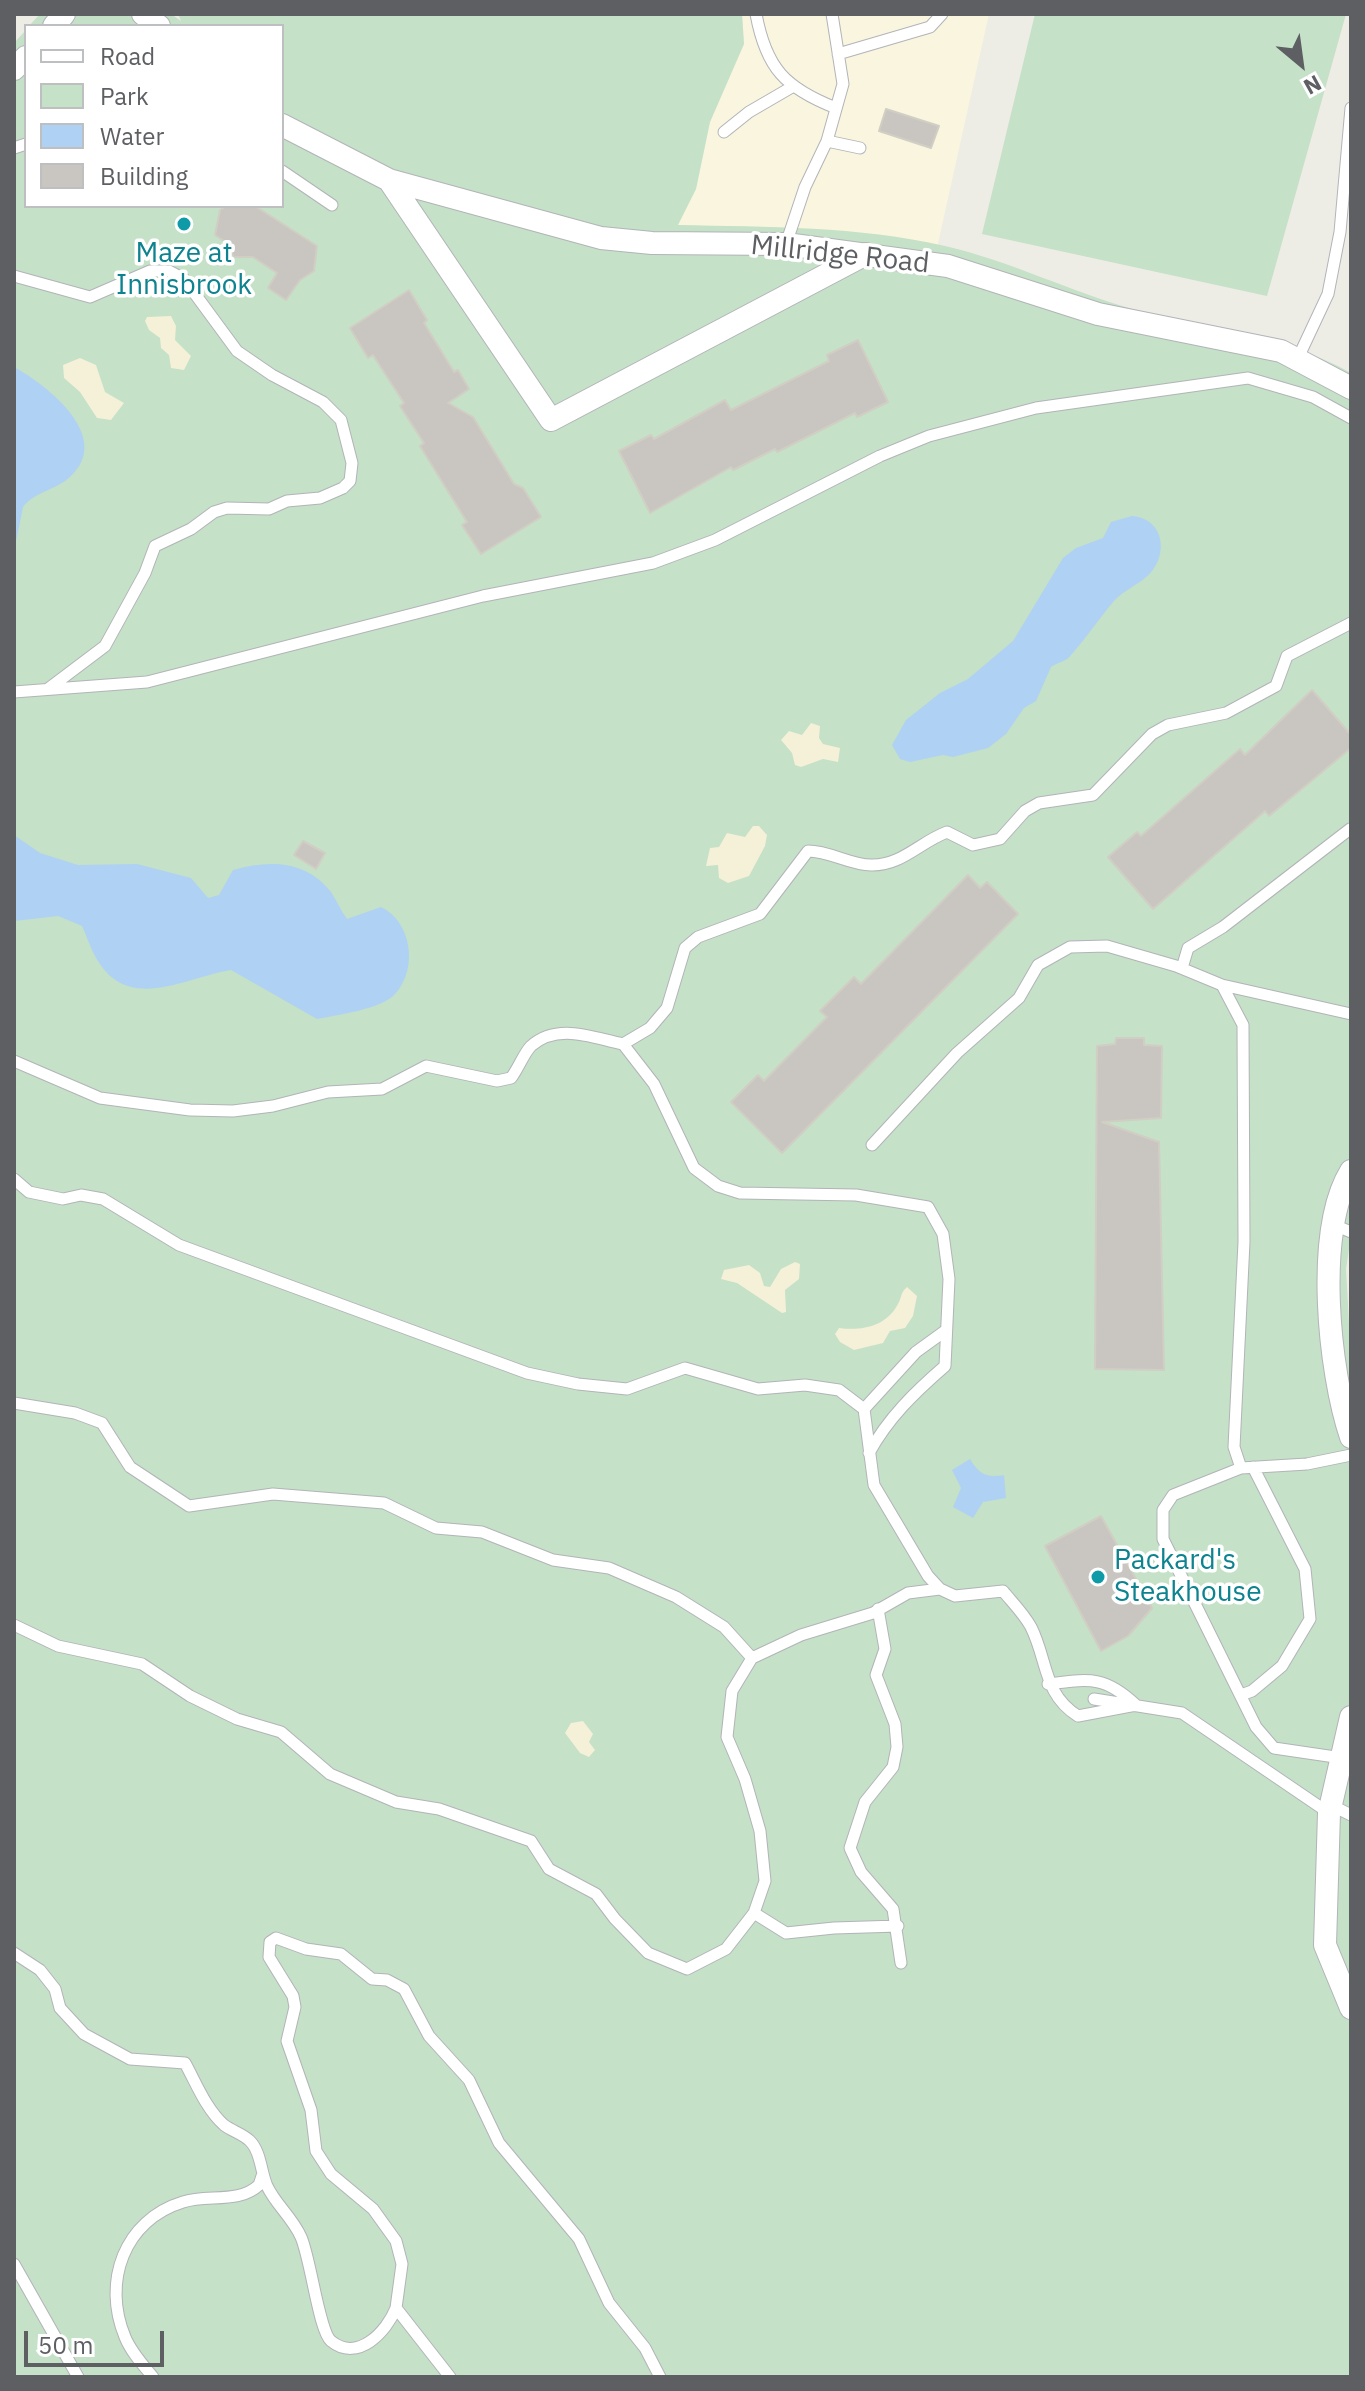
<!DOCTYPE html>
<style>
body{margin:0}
#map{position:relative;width:1365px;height:2391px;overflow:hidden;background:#edece5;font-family:"IBM Plex Sans",sans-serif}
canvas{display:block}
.frame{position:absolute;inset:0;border:16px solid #5d5f63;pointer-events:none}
.legend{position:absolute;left:24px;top:24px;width:260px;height:184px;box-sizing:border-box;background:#fff;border:2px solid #bebfc1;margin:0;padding:10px 14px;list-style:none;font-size:24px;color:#5d5f63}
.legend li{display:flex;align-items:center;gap:16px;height:40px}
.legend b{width:40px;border:2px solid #bebfc1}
.north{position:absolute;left:1261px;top:24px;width:80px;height:80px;-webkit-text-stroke:6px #fff;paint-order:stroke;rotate:151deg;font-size:22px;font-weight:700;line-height:32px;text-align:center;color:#5d5f63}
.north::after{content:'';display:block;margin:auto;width:28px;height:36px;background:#5d5f63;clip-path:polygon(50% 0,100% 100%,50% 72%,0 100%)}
.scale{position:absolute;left:24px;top:2331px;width:140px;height:36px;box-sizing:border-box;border:4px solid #5d5f63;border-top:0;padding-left:10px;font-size:24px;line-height:28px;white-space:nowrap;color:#5d5f63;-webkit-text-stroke:6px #fff;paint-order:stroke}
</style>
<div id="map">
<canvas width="1365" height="2391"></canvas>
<div class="frame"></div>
<ul class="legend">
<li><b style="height:10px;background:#fff"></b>Road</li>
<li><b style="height:22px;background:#c5e1c7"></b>Park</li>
<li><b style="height:22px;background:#afd1f4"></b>Water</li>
<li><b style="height:22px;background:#c9c6c2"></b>Building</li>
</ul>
<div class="north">N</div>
<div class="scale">50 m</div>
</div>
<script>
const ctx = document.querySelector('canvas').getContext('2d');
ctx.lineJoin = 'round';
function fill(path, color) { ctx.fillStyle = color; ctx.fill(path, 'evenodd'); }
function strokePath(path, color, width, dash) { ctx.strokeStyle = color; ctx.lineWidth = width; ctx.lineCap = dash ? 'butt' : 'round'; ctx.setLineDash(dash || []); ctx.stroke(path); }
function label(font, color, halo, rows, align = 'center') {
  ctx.font = font + ' "IBM Plex Sans",sans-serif'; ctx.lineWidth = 7; ctx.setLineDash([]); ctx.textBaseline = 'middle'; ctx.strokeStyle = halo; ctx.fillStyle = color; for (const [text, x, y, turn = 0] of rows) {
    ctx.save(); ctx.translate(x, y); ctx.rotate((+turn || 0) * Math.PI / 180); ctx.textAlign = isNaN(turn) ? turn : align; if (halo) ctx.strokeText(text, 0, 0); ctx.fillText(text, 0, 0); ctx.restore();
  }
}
fill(new Path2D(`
 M742 14H989L933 266 671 236 696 189 710 122 744 44Z`), '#f9f5de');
fill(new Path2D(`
 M40 14H171L181 21 178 14H742L744 44 710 122 696 189 678 225C767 227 858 226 945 246 1010 261 1071 292 1136 310 1215 332 1275 331 1351 373V1236L1346 1269 1351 1360V2377H14V43L26 30V206H282V26H29Z
 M1035 14H1346L1267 296 982 234Z`), '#c5e1c7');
fill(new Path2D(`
 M171 316 176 326 175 340 191 356 184 370 171 368 169 355 161 348 160 338 149 330 145 321 147 317Z
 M80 358 96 365 105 392 124 403 111 420 97 418 80 392 64 378 63 365Z
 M811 723 820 726 819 738 823 744 840 748 838 762 823 759 801 767 795 765 792 753 781 740 789 731 802 735Z
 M753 826H759L767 835 765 846 749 876 728 883 719 878 718 865 706 866 710 848 719 847 727 833 745 837Z
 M795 1262 800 1264 799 1279 785 1290 786 1312 782 1313 737 1283 721 1279 724 1270 749 1265 760 1273 764 1286 770 1287 781 1269Z
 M907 1287 917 1296 913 1316 905 1328 890 1331 883 1343 854 1350 840 1342 835 1334 839 1328C861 1331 886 1327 898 1304 902 1297 900 1293 907 1287Z
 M583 1721 593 1734 589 1742 595 1750 589 1757 580 1753 565 1733 571 1723Z`), '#f5f0d8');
fill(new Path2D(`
 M14 367C47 385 114 437 70 477 56 490 34 492 23 507L14 551Z
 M1132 516C1161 518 1169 549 1152 571 1142 584 1124 589 1113 602 1099 619 1086 638 1071 655 1066 662 1058 662 1051 667L1036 701 1024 708 1006 734 988 748 953 757 943 755 910 762 900 759 892 745 906 720 940 693 968 679 1013 641 1063 558 1076 548 1103 538 1111 522Z
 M14 835 40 853 78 865 137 864 191 878 208 898 219 895 233 870C270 860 305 860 331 892 337 901 341 911 347 919L381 907C411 921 419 968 395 994 382 1009 337 1015 317 1019L231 970C186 977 130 1013 98 961 91 950 87 937 82 926L58 916 14 921Z
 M970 1459C979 1474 986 1478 1004 1475L1006 1498 983 1502 973 1518 953 1507 961 1488 952 1470Z`), '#afd1f4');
const building = new Path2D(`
 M886 109 939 126 931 148 879 131Z
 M226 206H255L317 246 314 271 300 280 286 300 268 288 277 273 253 257H234L224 241 215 235 220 210Z
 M409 290 427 320 424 323 454 372 458 370 469 389 448 403 473 417 514 484 523 488 541 517 481 554 462 525 467 522 420 446 424 443 400 406 404 403 373 355 368 358 350 328Z
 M858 340 888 402 857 417 855 413 777 452 775 449 733 470 731 467 650 513 619 451 651 435 654 439 725 400 731 410 829 361 827 355Z
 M1312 690 1351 735V748L1269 816 1265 811 1153 909 1108 857 1137 832 1141 836 1240 749 1245 755Z
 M303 841 325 853 316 869 294 855Z
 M968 875 980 888 987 882 1018 914 782 1153 731 1102 758 1075 764 1081 827 1017 820 1011 854 977 861 984Z
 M1116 1038H1144V1045L1162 1046 1161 1118 1102 1122 1159 1142 1164 1370 1095 1369 1097 1046 1115 1044Z
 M1101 1516 1152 1608 1128 1636 1101 1651 1045 1546Z`);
fill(building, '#c9c6c2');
strokePath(building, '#d1cec4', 2);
const service = new Path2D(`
 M756 14C766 68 785 88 836 108
 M838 54 930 27 942 14
 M724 132 749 112 792 87
 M827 141 843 84 832 14
 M14 148 26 144
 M282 171 332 205
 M786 244 805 187 827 141 860 148
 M14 276 90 297 150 271H169L184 279 237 351 272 375 323 402 341 420 352 463 350 481 343 488 320 498 287 501 269 509 227 508 214 512 191 529 155 546 145 573 105 646 48 689
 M1298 358 1328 294 1340 232 1351 108
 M14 692 147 682 483 596 653 563 715 540 880 456 929 436 1036 408 1248 378 1313 397 1351 418
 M1182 968 1188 948 1223 927 1350 829
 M1222 985 1351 1014
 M623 1044 654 1084 694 1168 718 1186 740 1193 856 1195 928 1207 943 1234 949 1279 945 1366C915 1392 888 1418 869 1453
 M14 1061 100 1098 190 1110 233 1111 273 1106 328 1092 382 1089 426 1066 497 1081 511 1078C518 1069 524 1053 531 1046 558 1022 593 1038 623 1044L650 1028 667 1008 685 948 698 937 760 914 808 851C830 851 850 865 871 865 901 866 920 842 947 832L973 845 1000 839 1025 811 1039 803 1093 795 1152 734 1168 725 1226 713 1276 686 1287 656 1351 623
 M872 1145 957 1053 1019 998 1038 965 1070 947 1107 946 1176 966 1222 985 1243 1025 1244 1242 1234 1447 1241 1468 1307 1464 1351 1455
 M14 1179 29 1192 63 1199 81 1195 103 1199 179 1245 527 1373 578 1384 627 1389 685 1368 758 1389 805 1385 839 1390 864 1409
 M1334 1225 1351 1232
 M945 1331 916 1352 864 1409 874 1485 928 1576 940 1589 955 1596 1003 1591C1012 1602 1024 1614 1031 1627 1048 1661 1043 1694 1078 1716L1136 1705C1104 1675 1089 1679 1048 1684
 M14 1403 75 1413 102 1423 130 1467 189 1506 273 1494 384 1503 436 1528 482 1532 553 1560 609 1568 676 1597 724 1627 752 1658
 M1241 1468 1173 1495 1163 1510V1539L1256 1727 1274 1748 1342 1758
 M878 1609 885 1649 876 1675 895 1724 897 1747 893 1767 865 1802 850 1848 861 1872 893 1909 901 1963
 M14 1625 58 1646 142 1664 190 1696 237 1719 281 1732 330 1774 396 1802 439 1809 531 1841 549 1869 596 1894 615 1919 648 1953 687 1969 726 1949 754 1913 765 1881 760 1831 745 1779 727 1737 732 1691 752 1658 801 1635 873 1613 908 1593 940 1589
 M1241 1695 1252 1691 1282 1666 1310 1619 1305 1569 1253 1467
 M1094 1699 1182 1713 1329 1813
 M1331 1805 1351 1815
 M754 1913 786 1933 834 1928 898 1926
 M14 1953 40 1970 55 1989 60 2008 84 2034 130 2059 185 2063C196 2083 206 2109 224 2125 232 2131 243 2134 250 2141 261 2152 261 2173 267 2186 276 2205 292 2217 301 2237 311 2260 319 2331 331 2341 358 2363 387 2331 396 2308
 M14 2264 78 2377
 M153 2377C143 2365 131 2352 125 2337 102 2282 124 2220 183 2202 208 2194 239 2204 259 2185L262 2176
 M450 2377 396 2308 402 2264 396 2241 373 2209 331 2174 316 2151 311 2110 287 2041 295 2007 293 1996 269 1957 270 1942 276 1938 306 1949 341 1954 372 1979 387 1980 404 1989 429 2036 469 2080 499 2143 579 2239 609 2303 645 2348 660 2377`);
const minor = new Path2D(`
 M143 14 159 26
 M54 26 64 14
 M14 69 26 57
 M282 125 389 180 601 238 652 243 786 244 948 266 1098 314 1281 351 1351 388
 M389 180 551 420 866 254
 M1351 1171C1314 1231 1329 1372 1351 1437
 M1351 1717 1329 1813 1325 1945 1351 2008`);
strokePath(service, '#b2b4b8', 13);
strokePath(minor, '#b2b4b8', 24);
strokePath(service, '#fff', 11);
strokePath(minor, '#fff', 22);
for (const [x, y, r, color] of [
 [184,224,8,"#0f9aa8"],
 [1098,1577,8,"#0f9aa8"]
]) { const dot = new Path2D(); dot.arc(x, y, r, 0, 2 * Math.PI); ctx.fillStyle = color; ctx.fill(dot); strokePath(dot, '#fff', 3); }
label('28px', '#0d838f', '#fff', [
 ["Maze at",184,254],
 ["Innisbrook",184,286],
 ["Packard's",1114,1561,"left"],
 ["Steakhouse",1114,1593,"left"]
]);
label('28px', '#5d5f63', '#fff', [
 ["Millridge Road",840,255,6]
]);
</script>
